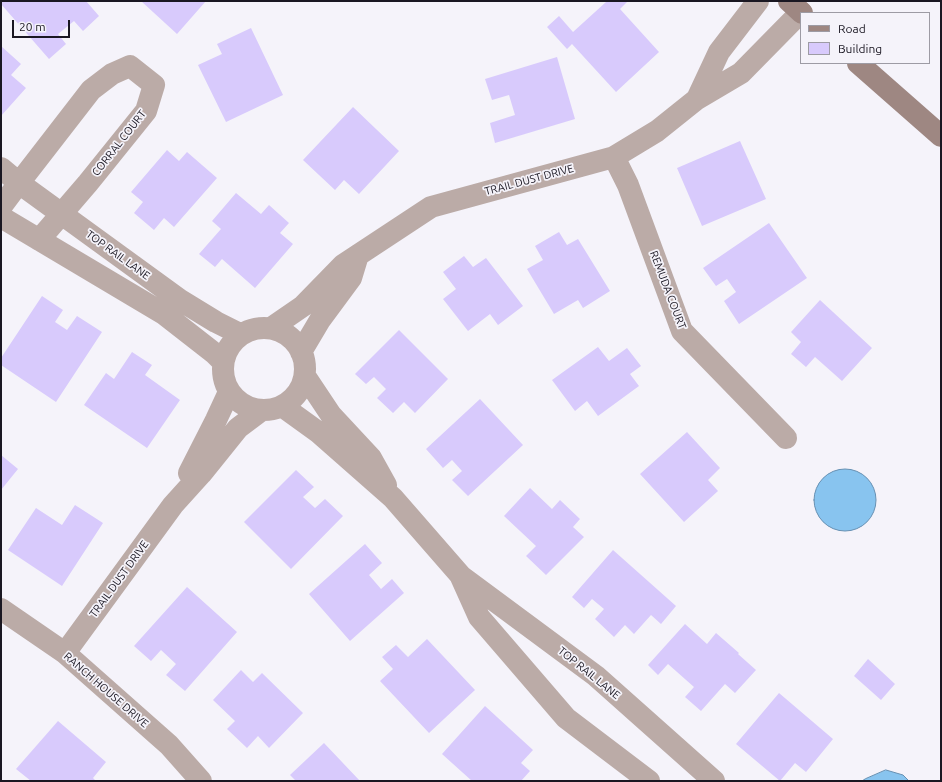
<!DOCTYPE html>
<style>
body{margin:0}
#map{position:relative;width:942px;height:782px;overflow:hidden;background:#f5f3fa;font-family:Ubuntu,sans-serif}
canvas{display:block}
.frame{position:absolute;inset:0;border:2px solid #1a1722;pointer-events:none}
.legend{position:absolute;left:800px;top:12px;width:130px;height:52px;box-sizing:border-box;background:#f5f3fa;border:1px solid #9d9ba4;margin:0;padding:5px 7px;list-style:none;font-size:12px;color:#1a1722}
.legend li{display:flex;align-items:center;gap:8px;height:20px}
.legend b{width:20px;border:1px solid #9d9ba4}
.scale{position:absolute;left:12px;top:20px;width:58px;height:18px;box-sizing:border-box;border:2px solid #1a1722;border-top:0;padding-left:5px;font-size:12px;line-height:14px;white-space:nowrap;color:#1a1722;-webkit-text-stroke:3px #f5f3fa;paint-order:stroke}
</style>
<div id="map">
<canvas width="942" height="782"></canvas>
<div class="frame"></div>
<ul class="legend">
<li><b style="height:5px;background:#9e8782"></b>Road</li>
<li><b style="height:11px;background:#d8cafc"></b>Building</li>
</ul>
<div class="scale">20 m</div>
</div>
<script>
const ctx = document.querySelector('canvas').getContext('2d');
ctx.lineJoin = 'round';
function fill(path, color) { ctx.fillStyle = color; ctx.fill(path, 'evenodd'); }
function strokePath(path, color, width, dash) { ctx.strokeStyle = color; ctx.lineWidth = width; ctx.lineCap = dash ? 'butt' : 'round'; ctx.setLineDash(dash || []); ctx.stroke(path); }
function label(font, color, halo, rows, align = 'center') {
  ctx.font = font + ' Ubuntu,sans-serif'; ctx.lineWidth = 3.5; ctx.setLineDash([]); ctx.textBaseline = 'middle'; ctx.strokeStyle = halo; ctx.fillStyle = color; for (const [text, x, y, turn = 0] of rows) {
    ctx.save(); ctx.translate(x, y); ctx.rotate((+turn || 0) * Math.PI / 180); ctx.textAlign = isNaN(turn) ? turn : align; if (halo) ctx.strokeText(text, 0, 0); ctx.fillText(text, 0, 0); ctx.restore();
  }
}
const water = new Path2D(`
 M814 500a31 31 0 1 1 62 0a31 31 0 1 1-62 0Z
 M886 770 903 775 909 781H862L865 779Z`);
fill(water, '#88c4ef');
strokePath(water, '#6790b2', 1);
fill(new Path2D(`
 M1 1H86L99 16 83 31 74 21 58 34 66 44 49 59 1 4Z
 M141 1H206L177 34Z
 M605 1H628L620 9 659 52 616 92 572 44 567 49 547 27 559 16 573 32 606 2Z
 M251 28 283 95 226 122 198 65 222 54 217 44Z
 M1 46 21 64 11 75 26 88 1 116Z
 M557 57 575 119 495 143 490 123 515 115 509 95 492 100 485 79Z
 M353 107 399 151 359 194 344 180 335 190 303 160Z
 M740 141 766 199 702 226 677 168Z
 M167 150 179 161 187 152 217 178 174 227 164 218 154 230 134 213 143 202 131 192Z
 M236 193 261 214 269 205 289 223 280 233 293 244 255 288 222 259 215 267 199 254 221 229 212 221Z
 M769 223 807 278 739 324 724 301 736 292 727 279 716 286 703 268Z
 M559 232 567 245 578 239 610 291 583 308 578 300 554 314 527 269 543 260 535 246Z
 M464 256 473 267 486 258 523 306 498 325 490 314 468 331 443 299 456 289 443 272Z
 M42 296 63 310 55 322 67 330 77 316 102 332 56 402 1 365V358Z
 M820 300 872 348 842 381 815 357 806 367 791 354 801 342 791 332Z
 M399 330 448 379 415 413 404 402 393 413 377 398 386 389 374 377 366 384 355 374Z
 M598 347 609 361 627 348 641 366 630 374 639 386 598 416 587 401 575 411 552 380Z
 M132 352 152 365 145 375 180 400 147 448 84 405 106 373 114 379Z
 M480 399 523 445 468 496 452 480 462 471 452 460 443 468 426 449Z
 M687 432 720 468 708 480 718 491 684 522 640 474Z
 M1 455 18 469 1 490Z
 M296 470 314 487 303 497 315 508 325 499 343 516 291 569 244 522Z
 M530 488 552 509 560 500 580 519 573 527 584 537 546 575 526 556 536 546 504 516Z
 M75 505 103 523 62 586 8 550 36 508 62 525Z
 M365 544 382 563 369 575 381 589 392 579 404 593 350 641 309 594Z
 M613 550 676 606 661 624 651 615 634 634 625 625 614 637 595 619 604 609 592 599 584 608 572 597Z
 M187 587 237 632 185 691 166 675 176 664 161 650 151 661 134 646Z
 M685 624 707 644 716 633 739 653 738 654 756 670 735 693 725 684 701 711 685 697 694 687 668 664 658 675 648 665Z
 M427 639 475 690 429 733 380 681 393 669 382 657 396 645 408 657Z
 M868 659 895 684 881 700 854 676Z
 M241 670 253 682 262 673 303 713 269 748 258 736 247 748 227 729 235 721 213 700Z
 M779 693 833 739 806 772 795 763 780 781 736 744Z
 M485 706 533 750 521 763 530 771 521 781H472L442 754Z
 M58 721 106 762 93 778 96 781H31L16 769Z
 M324 743 360 781H296L290 775Z`), '#d8cafc');
strokePath(new Path2D(`
 M697 99 719 52 758 1
 M614 157 628 185 682 331 786 438
 M1 168 19 183 180 300 216 322 240 334
 M1 207 19 183 91 90 112 74 130 66 154 85 146 111 88 183 39 240
 M1 217 164 314 214 353 222 361
 M223 369a41 41 0 1 1 82 0a41 41 0 1 1-82 0Z
 M271 328 303 306 343 265 431 207 614 157 657 131 697 99 741 73 801 12
 M301 352 320 320 351 278 358 255
 M305 376 331 415 371 458 386 485
 M282 406 318 432 393 498 461 576 596 676 714 781
 M189 473 216 420 229 392
 M461 577 479 617 566 718 649 781
 M1 609 65 653 169 745 201 781
 M65 653 173 505 201 474 238 428 262 410`), '#bbaba7', 22);
strokePath(new Path2D(`
 M789 1 802 13
 M858 63 941 136`), '#9e8782', 22);
label('11px', '#1a1722', '#f5f3fa', [
 ["CORRAL COURT",119,143,-52],
 ["TRAIL DUST DRIVE",529,180,-15],
 ["TOP RAIL LANE",118,255,36],
 ["REMUDA COURT",668,290,69],
 ["TRAIL DUST DRIVE",119,579,-54],
 ["TOP RAIL LANE",589,673,39],
 ["RANCH HOUSE DRIVE",106,690,41]
]);
</script>
